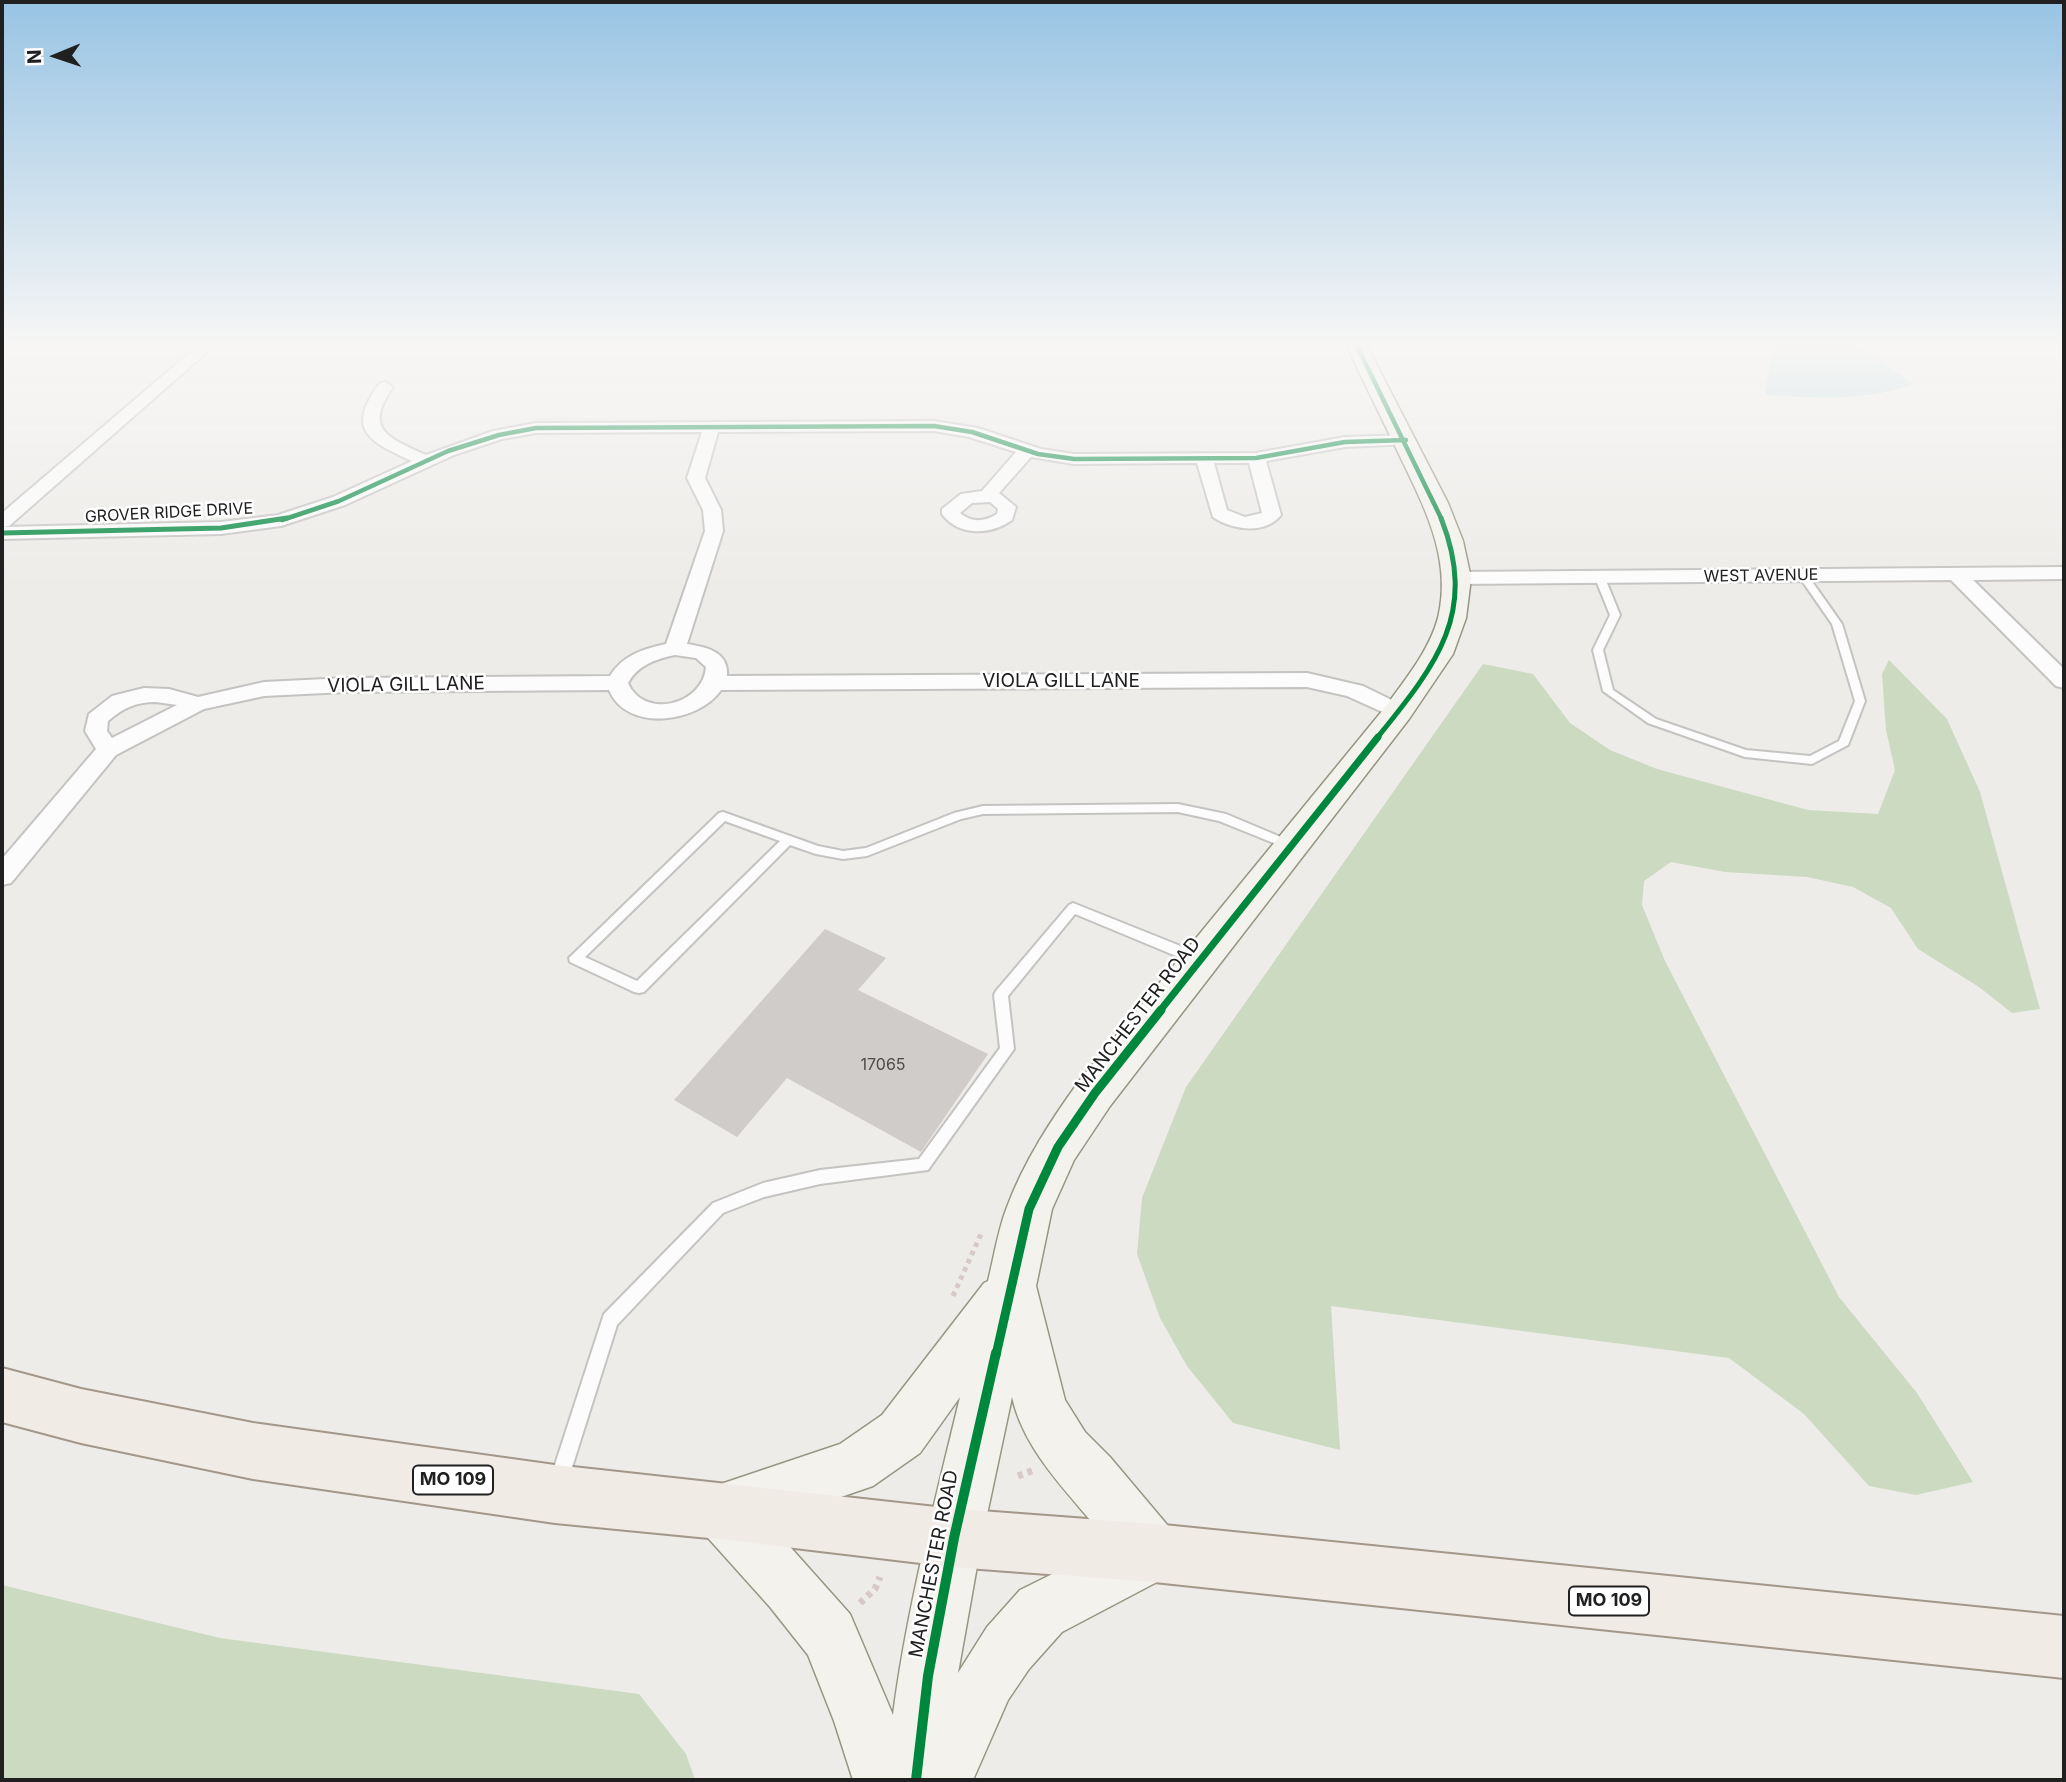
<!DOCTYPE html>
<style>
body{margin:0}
#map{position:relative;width:2066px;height:1782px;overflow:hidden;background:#eeece9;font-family:Inter,sans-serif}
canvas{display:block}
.frame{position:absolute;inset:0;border:4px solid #202020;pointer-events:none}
.north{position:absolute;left:21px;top:21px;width:70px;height:70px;-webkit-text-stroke:5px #fff;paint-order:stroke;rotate:268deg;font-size:19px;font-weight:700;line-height:28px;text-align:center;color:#202020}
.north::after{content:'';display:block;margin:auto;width:24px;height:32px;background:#202020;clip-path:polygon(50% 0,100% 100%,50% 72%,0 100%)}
</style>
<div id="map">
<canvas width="2066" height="1782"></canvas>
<div class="frame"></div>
<div class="north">N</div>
</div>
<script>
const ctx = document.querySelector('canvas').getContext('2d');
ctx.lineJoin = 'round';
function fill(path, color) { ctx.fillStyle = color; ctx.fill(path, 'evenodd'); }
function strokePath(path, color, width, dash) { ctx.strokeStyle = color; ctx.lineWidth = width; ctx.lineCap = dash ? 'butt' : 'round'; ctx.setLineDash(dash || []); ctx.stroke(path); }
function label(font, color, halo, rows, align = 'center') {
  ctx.font = font + ' Inter,sans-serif'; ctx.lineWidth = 5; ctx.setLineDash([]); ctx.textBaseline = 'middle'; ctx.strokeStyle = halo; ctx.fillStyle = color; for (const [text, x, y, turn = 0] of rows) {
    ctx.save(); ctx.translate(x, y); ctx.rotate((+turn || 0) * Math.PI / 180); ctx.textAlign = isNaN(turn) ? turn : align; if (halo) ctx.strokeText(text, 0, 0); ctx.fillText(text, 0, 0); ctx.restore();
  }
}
fill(new Path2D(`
 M1889 660 1947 719 1980 792 2040 1009 2012 1013 1979 987 1918 949 1891 908 1853 887 1807 877 1725 872 1671 862 1644 881 1642 905 1665 961 1839 1297 1917 1393 1973 1482 1916 1495 1869 1486 1804 1414 1729 1358 1331 1306 1340 1450 1233 1423 1187 1366 1160 1318 1137 1254 1142 1198 1186 1087 1483 664 1533 674 1570 723 1610 750 1657 769 1808 810 1878 814 1895 770 1886 730 1882 674Z
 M2 1585 220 1638 639 1694 686 1754 695 1780H2Z`), '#ccdac1');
fill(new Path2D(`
 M1768 344H1851L1875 356 1913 384C1866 402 1814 398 1765 395L1772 349Z`), '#c0dbde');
fill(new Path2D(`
 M825 929 886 958 858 990 988 1054 921 1152 787 1078 737 1137 674 1100Z`), '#cfccca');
const lane = new Path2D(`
 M1803 572 1806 573 1842 624 1865 701 1848 745 1812 764 1745 757 1648 723 1603 691 1593 650 1610 615 1595 578 1600 575 1605 578 1620 615 1603 650 1613 690 1656 719 1746 750 1810 756 1839 741 1855 701 1832 624 1798 575Z
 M1178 804 1226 814 1295 843 1297 846 1291 850 1219 821 1178 812 983 814 961 819 867 856 843 859 816 854 790 845 644 992 639 993 634 992 570 962 569 958 719 813 723 812 818 846 843 851 866 848 954 813 983 806ZM725 821 780 841 637 981 585 957Z
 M1073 903 1203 955 1204 959 1203 963H1193L1075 914 1008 996 1014 1049 928 1170 820 1184 764 1197 723 1213 617 1325 568 1480 565 1486 559 1489 553 1486 550 1480 604 1314 713 1203 763 1183 820 1170 919 1159 1000 1048 994 995 996 991 1069 905Z`);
const street = new Path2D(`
 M200 344H216L9 526 3 527 221 522 278 515 333 497 412 461C368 441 346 430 379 384L385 382 393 387C363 429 388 438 426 455L493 431 536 423 934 421 978 428 1041 449 1074 454 1256 453 1345 437 1406 435 1414 440 1412 444 1345 447 1266 461 1281 515C1265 535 1232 530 1213 517L1197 463 1074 464 1031 457 999 493 1016 507 1012 520C991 535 959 537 942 514V509L961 494 982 491 1016 452 969 437 934 431 718 432 705 478 721 510 723 531 687 644C707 647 729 652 727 676L1307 673 1363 686 1406 707 1409 712 1406 717 1398 719 1347 696 1307 687 721 690C698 723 627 733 609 690L346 692 264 696 204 709 116 755 11 883 2 885V859L96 749 85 731 89 714 112 696 144 688 169 689 198 697 264 682 346 678 610 676C623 655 643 649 666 644L705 531 703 510 687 478 702 432 536 433 502 439 454 455 345 505 281 526 221 534 2 539V513ZM1214 463H1249L1262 513 1245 517 1227 510ZM990 502 998 509 997 514C984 522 972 523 960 513L972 503ZM675 655 696 658 706 667C703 705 644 720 628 683 638 665 656 659 675 655ZM156 702 177 705 112 738 107 731 108 721C123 708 136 702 156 702Z
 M2064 567V579L1973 580 2064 669V688L2056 686 1951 580 1457 584 1447 578 1457 572Z`);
const secondary = new Path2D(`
 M1346 344H1366L1448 503 1463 541 1471 578 1466 618 1453 654 1409 719 1110 1106 1074 1160 1052 1209 1036 1286 1065 1400 1085 1432 1110 1457 1174 1533 1182 1553 1174 1573 1062 1632 1029 1669 1008 1700 973 1780H853L834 1721 808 1655 770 1607 700 1529 691 1510 700 1491 840 1444 882 1415 984 1283 988 1281C994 1257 998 1230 1007 1207 1024 1161 1051 1120 1080 1080L1387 705C1406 678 1429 651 1438 618 1453 557 1422 503 1397 450 1380 415 1362 379 1346 344ZM960 1397C935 1502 907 1607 893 1715L850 1614 768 1522 873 1486 920 1453ZM1012 1397C1025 1455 1075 1499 1111 1545L1020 1590 987 1627 958 1673 982 1538Z`);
const primary = new Path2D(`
 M2 1368 81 1389 253 1423 555 1465 954 1509 1154 1524 2064 1616V1678L1154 1582 954 1567 719 1539 555 1523 253 1479 81 1443 2 1422Z`);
strokePath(lane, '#c4c3c1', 4);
strokePath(street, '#c4c3c1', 4);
strokePath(secondary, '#979682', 3);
strokePath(primary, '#a29788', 4);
strokePath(new Path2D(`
 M953 1296 981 1234`), '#d6c9c8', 5, [4.5, 4.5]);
strokePath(new Path2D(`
 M1018 1476 1034 1470
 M860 1603 875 1589 880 1577`), '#d6c9c8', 7, [5, 5]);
fill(lane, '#fcfcfc');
fill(street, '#fcfcfc');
fill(secondary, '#f3f2ec');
fill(primary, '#f1ebe6');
strokePath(new Path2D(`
 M1356 344 1442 520
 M282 520 339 501 448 451 499 435 536 428 934 426 972 432 1038 454 1074 459 1256 458 1345 442 1406 440`), '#00873e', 4.5);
strokePath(new Path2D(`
 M2 533 221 528 287 518
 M1377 738C1435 666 1479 614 1441 518`), '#00873e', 5);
strokePath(new Path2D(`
 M1159 1012 1378 737`), '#00873e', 7);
strokePath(new Path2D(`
 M996 1355 1029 1209 1058 1147 1095 1093 1161 1010`), '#00873e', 9);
strokePath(new Path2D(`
 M916 1780 928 1676 954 1538 996 1353`), '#00873e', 10);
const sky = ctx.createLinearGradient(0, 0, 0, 593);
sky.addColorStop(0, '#98c4e4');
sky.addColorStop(0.58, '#f7f6f5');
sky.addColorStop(1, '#f7f6f500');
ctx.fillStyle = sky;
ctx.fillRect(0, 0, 2066, 593);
label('16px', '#202020', '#fff', [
 ["GROVER RIDGE DRIVE",169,513,-3],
 ["WEST AVENUE",1761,576,-1]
]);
label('16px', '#4c4b4a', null, [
 ["17065",883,1065]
]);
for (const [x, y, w] of [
 [453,1480,80],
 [1609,1601,80]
]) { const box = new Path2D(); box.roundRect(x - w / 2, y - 14.5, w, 29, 5); ctx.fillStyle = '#fff'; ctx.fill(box); strokePath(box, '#202020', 2); }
label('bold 18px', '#202020', null, [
 ["MO 109",453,1480],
 ["MO 109",1609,1601]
]);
label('19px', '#202020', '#fff', [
 ["VIOLA GILL LANE",1061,681],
 ["VIOLA GILL LANE",406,685,-1],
 ["MANCHESTER ROAD",1138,1015,-52],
 ["MANCHESTER ROAD",934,1564,-79]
]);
</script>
